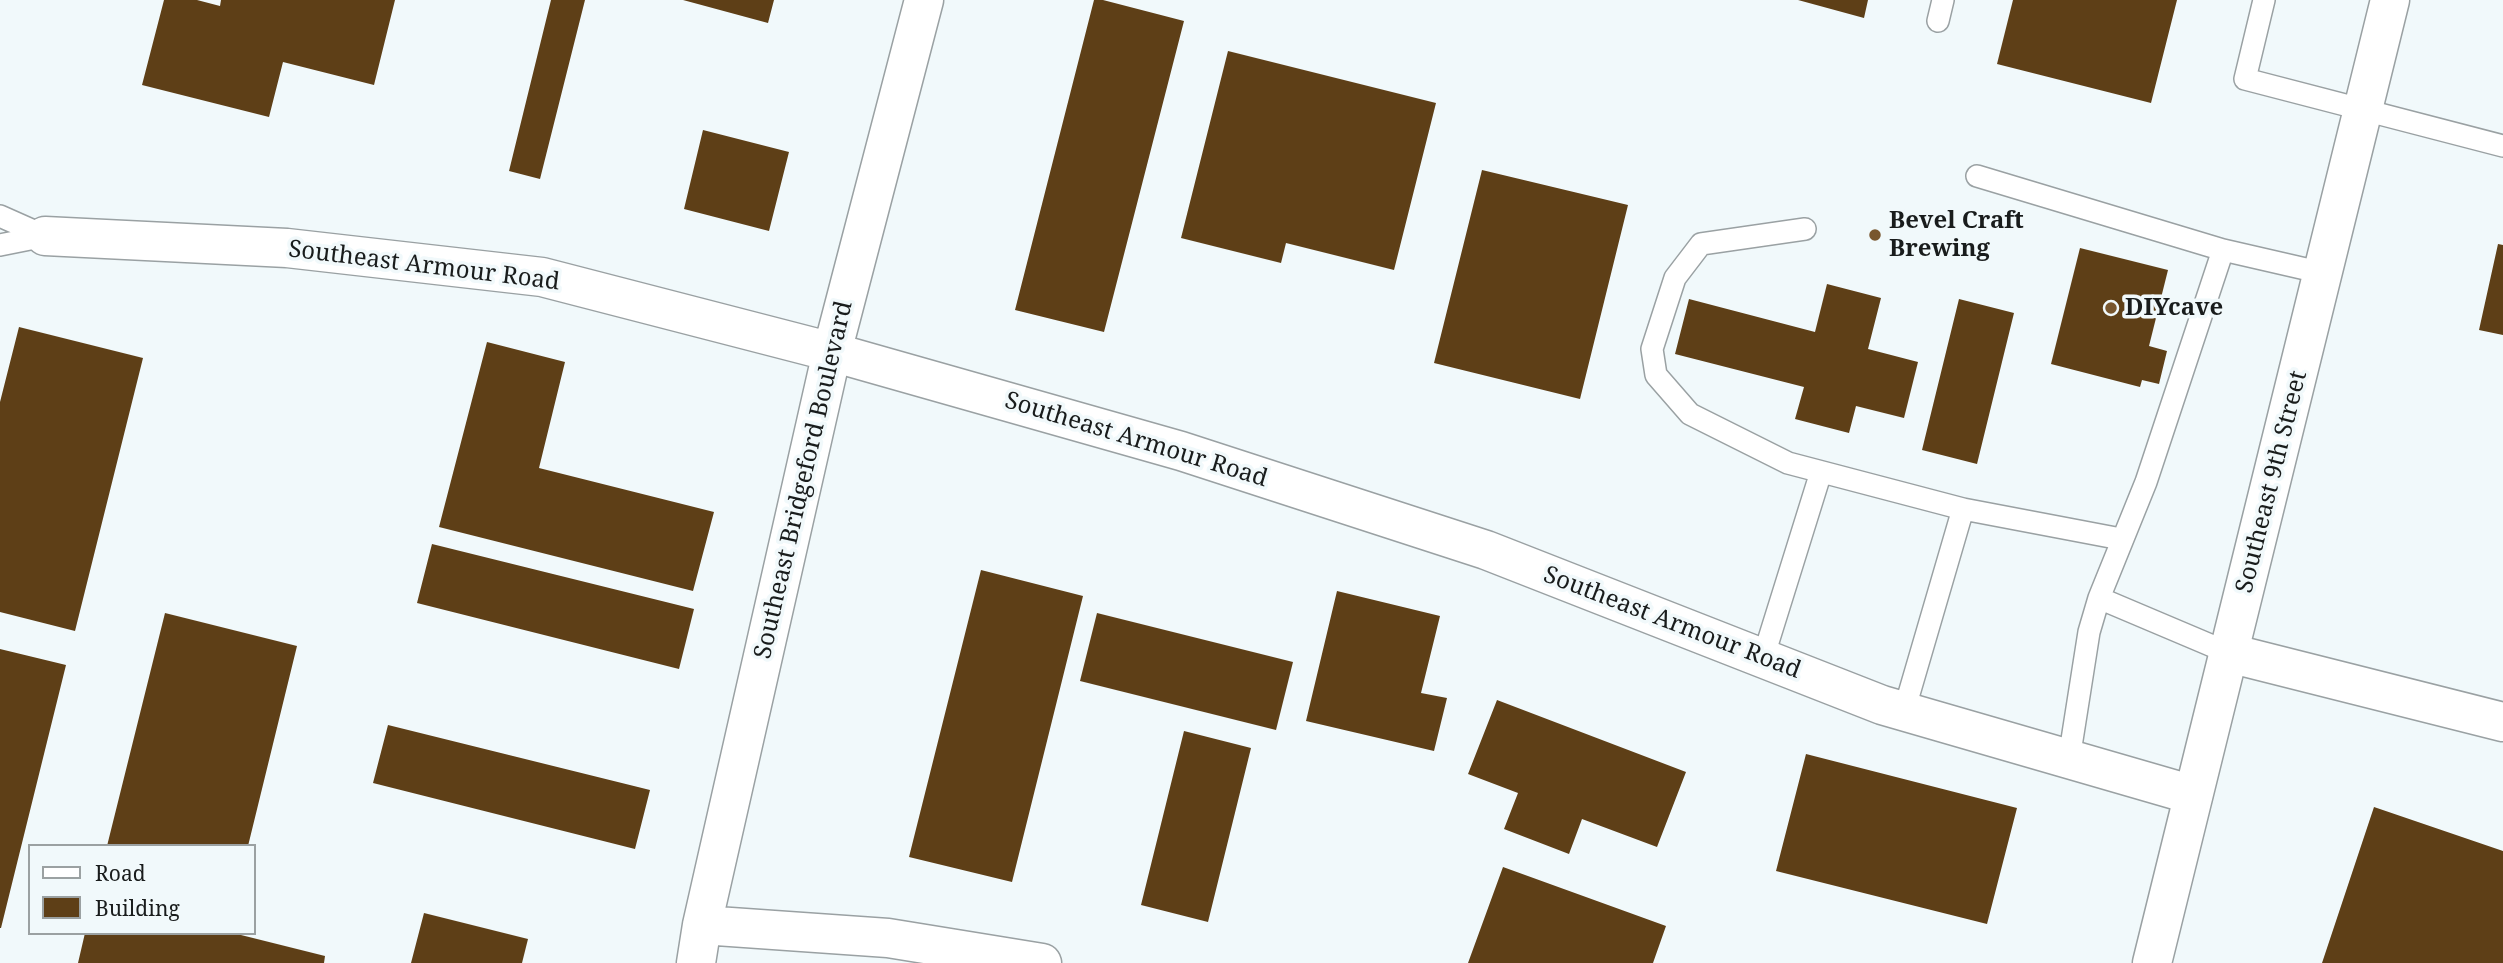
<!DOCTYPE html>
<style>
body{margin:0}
#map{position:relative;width:2503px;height:963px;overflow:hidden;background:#f1f9fb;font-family:"Noto Serif",serif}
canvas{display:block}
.legend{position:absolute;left:28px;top:844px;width:228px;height:91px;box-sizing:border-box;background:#f1f9fb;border:2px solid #9ba1a2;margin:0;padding:9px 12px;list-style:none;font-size:21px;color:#191c1c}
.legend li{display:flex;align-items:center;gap:14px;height:35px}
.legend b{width:35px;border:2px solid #9ba1a2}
</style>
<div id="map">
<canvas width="2503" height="963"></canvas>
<ul class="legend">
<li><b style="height:9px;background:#fff"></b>Road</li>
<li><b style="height:19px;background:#5e3f17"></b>Building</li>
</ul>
</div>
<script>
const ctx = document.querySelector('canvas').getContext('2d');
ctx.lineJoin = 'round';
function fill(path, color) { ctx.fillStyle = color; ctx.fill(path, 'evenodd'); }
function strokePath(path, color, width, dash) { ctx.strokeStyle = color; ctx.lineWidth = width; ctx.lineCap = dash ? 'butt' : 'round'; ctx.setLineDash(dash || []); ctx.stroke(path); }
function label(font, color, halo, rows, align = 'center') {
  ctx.font = font + ' "Noto Serif",serif'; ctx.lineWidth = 7; ctx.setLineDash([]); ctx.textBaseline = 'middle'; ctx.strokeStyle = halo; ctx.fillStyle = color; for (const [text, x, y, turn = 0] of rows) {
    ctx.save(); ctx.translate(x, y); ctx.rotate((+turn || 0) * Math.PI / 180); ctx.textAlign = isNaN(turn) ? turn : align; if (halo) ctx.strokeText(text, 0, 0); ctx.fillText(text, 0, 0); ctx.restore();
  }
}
fill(new Path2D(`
 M164 0H197L220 6 221 0H395L374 85 283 62 269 117 142 85Z
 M551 0H585L540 179 509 171Z
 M683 0H774L768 23Z
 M1094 0H1103L1184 21 1104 332 1015 310Z
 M1798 0H1868L1864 18Z
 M2013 0H2177L2151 103 1997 64Z
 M1228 51 1436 103 1394 270 1286 243 1281 263 1181 238Z
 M703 130 789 152 769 231 684 209Z
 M1482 170 1628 205 1580 399 1434 363Z
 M2498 244 2503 245V335L2479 330Z
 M2080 248 2168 270 2149 346 2167 351 2159 384 2142 380 2140 387 2051 364Z
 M1827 284 1881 298 1868 349 1918 362 1904 418 1856 406 1849 433 1795 419 1804 387 1675 354 1689 299 1815 332Z
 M1959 299 2014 313 1977 464 1922 450Z
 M19 327 143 358 75 631 0 612V402Z
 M487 342 565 362 539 468 714 512 693 591 439 527Z
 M432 544 694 609 679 669 417 603Z
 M981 570 1083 596 1012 882 909 857Z
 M1337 591 1440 616 1421 693 1447 698 1434 751 1306 721Z
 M165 613 297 646 248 846H107Z
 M1097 613 1293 662 1276 730 1080 681Z
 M0 649 66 665 1 928H0Z
 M1497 700 1686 772 1657 847 1582 819 1569 854 1504 829 1518 793 1468 774Z
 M388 725 650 790 635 849 373 783Z
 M1184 731 1251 748 1208 922 1141 905Z
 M1806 754 2017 808 1987 924 1776 871Z
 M2374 807 2503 851V963H2322Z
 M1503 867 1666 926 1653 963H1468Z
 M424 913 528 939 522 963H411Z
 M85 933H233L325 956 324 963H78Z`), '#5e3f17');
const service = new Path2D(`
 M2264 0 2245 79 2503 146
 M1938 21 1943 0
 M1977 176 2223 250
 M0 216 45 236
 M1805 229 1701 244 1675 278 1652 349 1656 375 1690 414 1788 463 1963 509
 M0 245 45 236
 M2099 598 2146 482 2223 250 2323 273
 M1763 658 1821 472
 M1904 711 1963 509 2121 539
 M2069 759 2089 632 2099 598 2229 653`);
const minor = new Path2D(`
 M45 236 287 248 542 277 832 352 1181 451 1486 550 1882 705 2193 795
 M2229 653 2503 722
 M702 925 888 938 1042 963
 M696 963 702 925 832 352 924 0`);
const tertiary = new Path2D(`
 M2152 963 2390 0`);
strokePath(service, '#9aa1a3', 24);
strokePath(minor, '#9aa1a3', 41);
strokePath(tertiary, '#9aa1a3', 41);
strokePath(service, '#fff', 21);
strokePath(minor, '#fff', 38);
strokePath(tertiary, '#fff', 38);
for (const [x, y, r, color] of [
 [1875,235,7,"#78562e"],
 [2111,308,7,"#78562e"]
]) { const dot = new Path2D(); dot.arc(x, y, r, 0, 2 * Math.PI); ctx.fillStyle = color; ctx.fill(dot); strokePath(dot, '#f1f9fb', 2.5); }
label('bold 24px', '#191c1c', '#f1f9fb', [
 ["Bevel Craft",1889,221],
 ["Brewing",1889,249],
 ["DIYcave",2125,308]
], 'left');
label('24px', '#191c1c', '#f1f9fb', [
 ["Southeast Armour Road",424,266,7],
 ["Southeast Armour Road",1136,440,17],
 ["Southeast Bridgeford Boulevard",804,480,-77],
 ["Southeast 9th Street",2272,482,-76],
 ["Southeast Armour Road",1672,623,21]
]);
</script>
